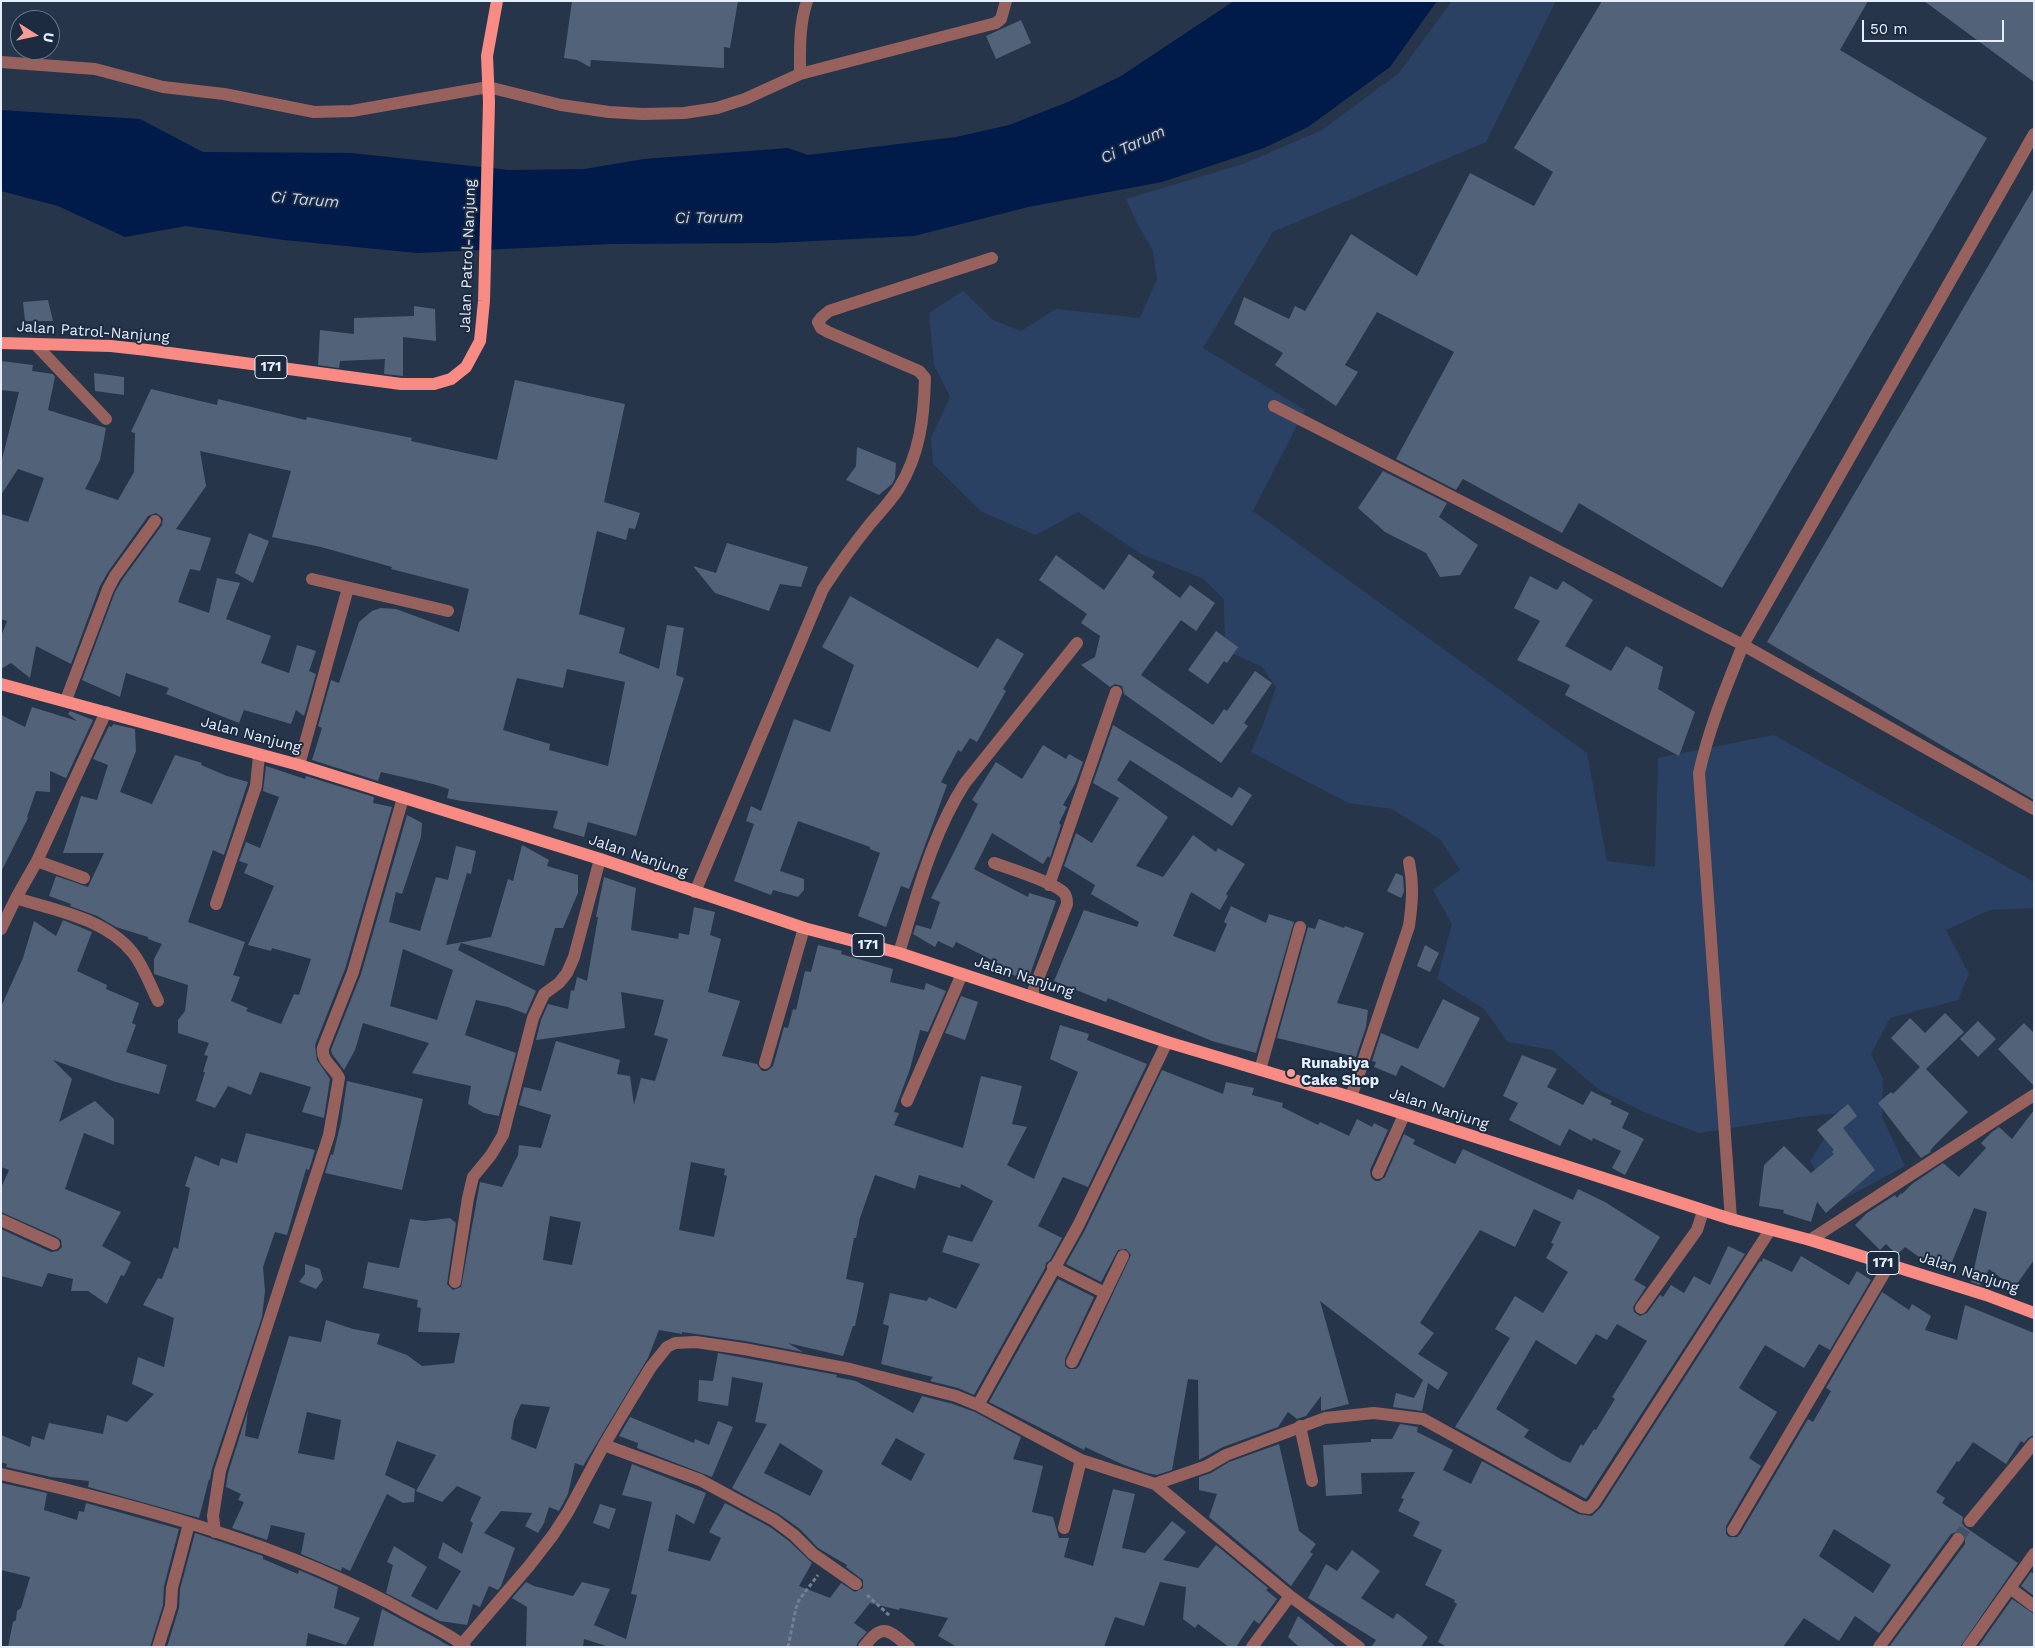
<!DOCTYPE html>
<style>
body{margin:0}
#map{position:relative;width:2035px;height:1648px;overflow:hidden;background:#27354a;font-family:"Work Sans",sans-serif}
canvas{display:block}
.frame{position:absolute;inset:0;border:2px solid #e5eefc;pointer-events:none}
.north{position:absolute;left:10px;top:10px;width:50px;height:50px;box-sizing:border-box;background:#1d2b40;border:1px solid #6d798b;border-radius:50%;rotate:100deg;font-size:14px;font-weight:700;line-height:20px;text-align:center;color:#e5eefc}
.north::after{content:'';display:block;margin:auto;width:18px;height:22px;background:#f59c94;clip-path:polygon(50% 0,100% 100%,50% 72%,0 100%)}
.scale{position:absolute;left:1862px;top:20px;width:142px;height:22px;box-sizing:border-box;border:2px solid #e5eefc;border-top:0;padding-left:6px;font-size:15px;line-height:18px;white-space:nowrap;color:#e5eefc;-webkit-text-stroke:4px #1d2b40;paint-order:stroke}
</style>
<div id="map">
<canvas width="2035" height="1648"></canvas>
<div class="frame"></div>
<div class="north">U</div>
<div class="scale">50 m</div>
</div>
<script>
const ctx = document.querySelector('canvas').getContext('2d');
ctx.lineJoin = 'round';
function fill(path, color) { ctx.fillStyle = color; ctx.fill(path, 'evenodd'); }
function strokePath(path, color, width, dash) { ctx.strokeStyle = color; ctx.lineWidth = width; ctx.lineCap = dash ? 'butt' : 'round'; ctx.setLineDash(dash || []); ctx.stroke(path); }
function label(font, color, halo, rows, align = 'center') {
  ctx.font = font + ' "Work Sans",sans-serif'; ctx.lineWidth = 4; ctx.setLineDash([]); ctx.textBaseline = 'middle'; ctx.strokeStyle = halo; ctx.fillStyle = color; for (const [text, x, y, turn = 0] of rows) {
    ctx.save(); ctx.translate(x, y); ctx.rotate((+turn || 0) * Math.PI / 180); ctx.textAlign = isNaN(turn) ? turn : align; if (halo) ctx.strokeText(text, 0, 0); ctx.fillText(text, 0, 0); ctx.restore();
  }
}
fill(new Path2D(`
 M1452 1H1556L1486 142 1273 232 1203 348 1305 410 1253 511 1587 753 1607 861 1655 867 1658 758 1774 735 2034 882V908L1990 910 1946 930 1969 974 1958 1000 1890 1018 1871 1054 1883 1079 1882 1117 1905 1166 1836 1203 1810 1161 1840 1113 1801 1117 1699 1133 1646 1113 1598 1089 1552 1050 1508 1042 1484 1009 1437 979 1452 924 1433 890 1460 870 1440 839 1392 809 1348 803 1251 752 1264 722 1276 687 1262 667 1225 650 1224 599 1202 578 1141 554 1078 512 1036 535 982 512 933 464 931 438 950 397 934 365 929 313 963 291 993 320 1021 331 1056 309 1140 318 1157 279 1153 251 1137 223 1126 199 1243 164 1322 130 1399 73Z`), '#2a4164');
fill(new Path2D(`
 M1234 1H1437L1390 67 1308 127 1264 148 1162 182 1028 207 914 236 774 243 611 244 417 253 284 240 186 226 125 237 58 206 1 191V110L140 119 203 152 352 153 509 170 584 169 644 159 788 148 808 155 956 137 1009 125 1068 102 1121 76Z`), '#001a4a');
fill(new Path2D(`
 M572 1H738L730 48 724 47V68L591 60 590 67 577 60 564 58Z
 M1602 1H1868L1840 50 1987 138 1722 588 1579 503 1562 533 1463 479 1456 490 1396 459 1454 352 1377 312 1345 365 1358 372 1336 406 1275 365 1283 353 1234 324 1244 297 1289 319 1295 306 1305 311 1351 234 1417 276 1470 173 1534 206 1553 172 1514 148Z
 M1924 1H2034V82Z
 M1021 20 1031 43 996 59 986 36Z
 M2034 188V800L1767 642Z
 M48 300 53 321H25L23 302Z
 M414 306 435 309 436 341 403 337V376L384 374 385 359 340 361 339 368 318 365 320 330 354 334V318L414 316Z
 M1 361 33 365 32 371 53 374 55 377 48 410 106 428 100 460 85 489 118 500 134 472 135 433 131 432 151 389 217 405 218 399 306 420 307 417 412 438 411 441 497 460 515 380 625 404 604 502 640 513 635 529 629 528 626 540 597 531 579 614 625 628 619 653 659 669 667 625 684 628 676 675 684 678 636 836 588 822 584 837 553 828 558 811 461 801 447 798 449 789 433 784 381 772 378 781 312 760 322 728 318 726 331 680 339 683 359 622 372 611 381 608 396 609 459 632 469 589 391 569 392 567 321 547 272 537 291 471 200 451 206 486 176 529 211 538 200 571 190 569 178 602 209 613 217 578 240 583 226 619 271 636 261 663 289 673 297 645 316 651 309 671 316 674 304 716 296 710 291 724 244 710 239 723 166 694 169 688 126 673 120 697 82 680 115 592 122 580 162 525 163 518 156 513 148 516 108 572 100 586 71 664 36 646 30 678 11 663 1 669V636L7 621 1 619V514L28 522 44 478 18 469 1 495V463L19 392 1 390ZM567 669 625 682 608 766 549 750 550 744 503 730 517 678 563 688Z
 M94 373 124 377V395L95 391Z
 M857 447 896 463 895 478 892 484 879 495 846 480 856 466Z
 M1383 471 1447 503 1439 517 1478 545 1460 575 1440 577 1426 553 1385 532 1358 508Z
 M249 533 269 541 253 583 235 573Z
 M727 543 808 567 801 587 780 584 769 611 715 593 693 566 716 573Z
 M1129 554 1155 572 1152 577 1180 598 1190 585 1215 603 1196 631 1181 620 1141 675 1213 725 1224 709 1227 711 1255 671 1272 683 1244 723 1248 726 1221 763 1124 694 1122 686 1115 684 1110 687 1081 665 1095 657 1100 636 1081 623 1087 614 1039 580 1056 555 1104 590Z
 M1530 576 1557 590 1563 581 1593 600 1565 646 1611 671 1626 646 1663 667 1658 689 1695 712 1679 756 1565 695 1570 685 1517 660 1540 621 1514 608Z
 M850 596 978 668 997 638 1024 654 1003 689 1006 691 977 742 970 738 961 752 958 750 941 782 947 785 909 889 901 886 886 927 858 916 880 853 870 849V847L798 821 780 871 804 879V890L798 897 773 890 771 895 734 881 754 824 746 821 751 806 761 811 794 719 830 732 854 665 822 647Z
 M1216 631 1238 647 1227 663 1224 661 1208 684 1188 670Z
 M32 707 77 721 68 714 70 711 93 720 66 778 50 771V792L36 791 27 817 28 818 1 872V715L25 727Z
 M113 724 135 729 136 751 120 792 152 804 175 755 202 763 201 765 227 776 248 782 224 855 213 850 188 922 245 942 233 975 240 977 231 1001 248 1008 246 1011 281 1024 294 994 299 995 311 959 272 948 271 951 248 945 274 886 244 873 248 864 239 861 246 842 260 848 279 797 263 791 266 766 305 779 306 776 374 797 373 803 392 807 345 969 315 1045 317 1060 330 1079 324 1118 302 1112 311 1087 260 1072 251 1095 228 1086 215 1108 196 1101 205 1072H203L208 1056 204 1055 209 1043 178 1033V1020L185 1011 188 985 154 974V959L162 944 148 939V937L116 927 97 916 70 906 71 904 49 896 56 876 88 887 104 853H63L81 796 97 800 108 765 93 759 109 726 112 727Z
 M1113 725 1232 798 1239 787 1252 795 1232 826 1130 760 1117 780 1168 817 1136 866 1163 877 1193 835 1216 852 1218 848 1245 864 1226 894 1228 896 1220 910 1191 892 1173 936 1215 952 1227 924 1224 922 1231 906 1266 923 1269 914 1294 922 1256 1053 1212 1041 1108 998 1106 1002 1054 981 1084 910 1137 927 1139 922 1091 894 1095 885 1064 866 1076 833 1092 843 1119 798 1093 783Z
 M1043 745 1066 759 1069 754 1083 762 1075 784 1063 805 1067 807 1059 823 1061 825 1050 858 1048 856 1043 864 992 833 974 869 1028 897 1029 893 1056 901 1028 980 996 969 998 963 956 942 953 948 938 941 935 947 913 934 916 925 931 929 940 902 931 898 978 804 972 800 996 762 1022 779Z
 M407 815 422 823 421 837 402 894 396 892 389 922 420 931 436 877 448 880 456 846 476 851 471 874 467 873 446 945 491 937 508 879 513 881 522 845 549 860 547 866 578 875V893L563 928H555L544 966 461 943 458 950 536 991 526 1014 508 1007 476 1000 465 1035 516 1053 499 1116 484 1113 468 1104 471 1086 412 1073 429 1043 363 1023 355 1050 344 1070 332 1054 331 1050 361 974ZM403 949 453 970 437 1020 390 1006Z
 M1396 873 1403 876 1404 892 1401 898 1387 891Z
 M604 877 636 888 631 930 678 939 679 933 689 935 694 907 715 912 710 935 721 939 708 992 740 1001 722 1056 757 1064 762 1071H767L773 1066 784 1027 788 1028 793 1009 796 1010 805 971 811 972 818 945 842 951 841 954 893 969 890 982 924 990 926 983 946 991 928 1032 920 1030 910 1069 894 1112 899 1113 894 1125 963 1148 981 1076 1022 1086 1012 1124 1027 1127 1007 1165 1034 1179 1078 1072 1050 1059 1060 1025 1089 1034 1087 1040 1147 1064 1088 1187 1063 1177 1038 1226 1062 1238 1050 1260 1046 1263 1045 1268 974 1395 958 1388 930 1381 933 1377 881 1364 889 1326 883 1324 890 1293 927 1301 929 1297 956 1309 980 1264 942 1252 948 1235 972 1242 993 1201 961 1184 960 1188 919 1175 915 1189 875 1175 860 1218 856 1238H854L846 1279 864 1283 855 1326H853L843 1356 788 1343 803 1352 745 1341 682 1332V1334L659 1330 648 1358 583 1466 575 1463 568 1494 559 1511 549 1507 544 1523 538 1533 525 1526 532 1513 501 1511 484 1533 515 1548 501 1586 498 1590 489 1586 480 1607 473 1604 467 1625 440 1621 386 1593 393 1565 387 1562 394 1546 427 1567 411 1596 437 1610 461 1571 438 1558 443 1542 462 1554 473 1523 470 1521 481 1497 457 1486 442 1502 416 1491 436 1455 397 1441 385 1475 415 1489 414 1502 403 1503 387 1494 350 1571 342 1567 341 1571 301 1554 305 1533 271 1525 267 1540 232 1528 244 1502 238 1500 241 1494 226 1487 228 1473 248 1410 245 1436 258 1439 289 1336 321 1342 326 1320 353 1329 380 1334 377 1344 407 1355 422 1366 454 1363 460 1333 418 1332 421 1308 417 1307 418 1300 363 1288 368 1262 399 1268 410 1219 425 1221 450 1218 456 1223 447 1284 453 1290 461 1287 480 1182 502 1187 518 1155 519 1145 541 1148 551 1115 519 1105 524 1087 541 1091 556 1041 620 1060 617 1074 630 1076 634 1105 641 1078 655 1081 668 1039 654 1035 664 1000 621 992 625 1028 536 1040 541 1020 548 1004 568 1009 571 990 574 991 577 977 587 981 598 917H596ZM691 1162 725 1169 724 1175 727 1176 714 1237 679 1230ZM550 1216 581 1222 572 1265 543 1260ZM521 1404 550 1407 536 1449 511 1439 514 1420ZM307 1412 341 1420 334 1460 298 1453Z
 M1319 919 1344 928 1345 926 1364 933 1337 1003 1368 1010 1366 1027 1356 1057 1277 1038 1308 927 1315 929Z
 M63 920 92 932 77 971 107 985 106 989 139 1003 132 1023 136 1025 126 1052 167 1065 159 1094 116 1082 53 1060 72 1079 59 1122 95 1101 114 1119V1145L84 1133 65 1189 121 1212 102 1246 131 1262 124 1276 121 1275 107 1304 88 1291H71L73 1279 48 1273 42 1287 1 1276V1229L51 1252 58 1251 62 1247 61 1240 57 1237 1 1212V1188L9 1170 1 1167V1007L23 958 34 921 56 936Z
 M1425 945 1439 953 1430 972 1417 966Z
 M961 996 978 1002 965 1040 945 1033Z
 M1443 999 1480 1018 1444 1088 1401 1065 1396 1076 1374 1067 1376 1062 1372 1061 1381 1033 1418 1049Z
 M1945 1013 1964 1032 1926 1069 1968 1112 1934 1146 1930 1151 1931 1152 1921 1158 1909 1143 1910 1142H1908L1878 1103 1891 1092 1893 1094 1920 1067 1891 1038 1910 1018 1925 1033Z
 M1978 1021 1996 1039 1978 1057 1960 1039Z
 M2024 1023 2034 1033V1086L1998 1049Z
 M1522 1055 1557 1069 1547 1087 1583 1105 1591 1091 1612 1101 1610 1104 1629 1113 1622 1128 1644 1139 1625 1175 1612 1168 1621 1151 1593 1138 1592 1141 1569 1129 1560 1146 1509 1120 1518 1103 1503 1096Z
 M1162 1070 1223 1094 1226 1082 1254 1088 1252 1095 1283 1103 1282 1107 1318 1125 1320 1122 1349 1136 1357 1119 1372 1127 1374 1123 1388 1130 1370 1170 1371 1177 1375 1181H1379L1385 1177 1404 1134 1415 1140 1413 1144 1455 1164 1463 1149 1573 1200 1578 1189 1605 1202 1660 1237 1634 1280 1646 1287 1633 1307 1634 1312 1640 1316 1647 1313 1660 1295 1663 1297 1671 1285 1684 1293 1694 1276 1710 1285 1728 1246 1745 1254 1586 1499 1455 1427 1510 1338 1495 1329 1515 1296 1543 1313 1568 1272 1546 1258 1554 1244 1551 1243 1561 1222 1534 1209 1515 1247 1480 1230 1420 1323 1434 1333 1418 1354 1448 1373 1438 1390 1428 1383 1422 1411 1393 1407 1396 1393 1414 1398 1423 1380 1320 1301 1349 1404 1321 1411V1396L1306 1416 1297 1419 1288 1412 1278 1427 1223 1447 1199 1460 1198 1380 1188 1379 1172 1470 1157 1475 1147 1473 1124 1465 1085 1447 1084 1450 989 1402 1058 1279 1094 1297 1065 1359V1366L1069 1369H1076L1079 1366 1131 1255 1126 1249 1118 1250 1101 1282 1066 1264 1085 1230ZM1617 1324 1647 1341 1612 1397 1615 1399 1596 1430 1594 1429 1583 1446 1581 1444 1570 1463 1564 1460V1461L1524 1437 1529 1430 1496 1409 1536 1340 1576 1365 1596 1334 1607 1340Z
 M347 1081 423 1099 402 1190 325 1173 331 1154 333 1155 341 1122Z
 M1848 1104 1857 1116 1843 1128 1875 1170 1826 1213 1817 1202 1811 1222 1783 1213 1784 1210 1759 1206 1764 1165 1784 1146 1811 1173 1834 1154 1832 1152 1834 1150 1817 1130Z
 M2034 1110V1260L2014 1288 1989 1269 1980 1285 1971 1282 1987 1212 1974 1208 1950 1267 1934 1258 1929 1264 1905 1247 1897 1255 1886 1244 1880 1250 1855 1225 1867 1213 1895 1195 1897 1198 1901 1193 1902 1194 1912 1184 1943 1163 1959 1177 1986 1148 1981 1143 1992 1132 1999 1127 2012 1139Z
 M246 1133 315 1150 309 1170 306 1169 287 1235 275 1232 263 1267 265 1291 262 1317 212 1469 210 1480 209 1479 199 1518 88 1487 89 1481 51 1477 6 1467 7 1464 1 1462V1435L30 1447 32 1436 44 1440 49 1423 103 1434 107 1415 127 1422 154 1394 132 1384 138 1357 164 1367 174 1318 143 1305 158 1278 162 1279 174 1247 178 1249 190 1188 185 1186 195 1156 219 1166 221 1158 237 1163Z
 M1801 1256 1849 1285 1857 1271 1871 1280 1830 1350 1819 1344 1804 1368 1765 1345 1739 1388 1777 1412 1749 1458 1761 1466 1726 1526V1534L1729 1537H1737L1740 1534 1808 1419 1813 1422 1831 1391 1826 1388 1882 1292 1909 1310 1912 1304 1931 1316 1925 1330 1957 1340 1965 1305 2034 1333V1435L2028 1438 2024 1443 2021 1441 2006 1464 1973 1442 1959 1462 1957 1461 1936 1492 1945 1498 1942 1503 1963 1517 1962 1523 1965 1527 2018 1563 1960 1647H1889L1965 1544V1535L1958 1531 1951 1534 1879 1633 1855 1616 1839 1641 1804 1618 1783 1647H1447L1438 1642 1457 1604 1454 1602 1455 1600 1425 1585 1442 1550 1413 1536 1420 1522 1398 1511 1404 1499 1401 1498 1415 1472 1361 1473 1362 1494 1326 1496 1323 1445 1371 1442V1439H1392L1400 1424 1418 1427 1417 1432 1453 1450 1443 1470 1471 1484 1482 1461 1578 1514 1592 1516 1601 1507 1760 1261 1762 1262 1763 1258 1792 1272ZM1834 1529 1891 1565 1873 1593 1819 1556Z
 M305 1264 320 1269 323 1280 316 1289 299 1282 305 1274Z
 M718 1353 837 1375 836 1377 856 1381 913 1413 922 1396 953 1404 975 1412 1021 1437 1013 1459 1043 1466 1032 1512 1053 1517 1059 1538H1069L1064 1557 1093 1566 1113 1489 1135 1494 1122 1548 1145 1553 1172 1521 1186 1532 1163 1560 1198 1568 1216 1545 1268 1588 1266 1590 1277 1599 1259 1624 1254 1620 1236 1647H1229L1198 1624 1195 1628 1183 1619 1186 1587 1160 1582 1144 1626 1115 1617 1104 1647H957L938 1636 948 1618 900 1608 899 1610 870 1603 854 1623 867 1632 858 1642 856 1647H609L584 1639 583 1647H526L527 1607 512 1598 526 1582 534 1586 573 1596 582 1582 610 1589 594 1625 626 1639 637 1595 631 1594 652 1502 622 1495 632 1464 706 1493 694 1524 676 1514 668 1551 710 1561 721 1538 709 1532 725 1503 770 1527 789 1541 812 1563 799 1586 830 1598 841 1583 855 1592 863 1588V1580L846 1567 847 1565 818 1548 800 1529 779 1514 732 1488 767 1424 755 1422 763 1383 732 1377 728 1406 698 1401 699 1380 713 1381ZM896 1438 925 1454 911 1481 881 1464ZM780 1443 823 1471 810 1496 764 1473Z
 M630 1417 694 1443 695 1439 709 1445 718 1421 733 1427 712 1477 637 1448 638 1443 619 1436Z
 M1279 1444 1299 1531 1316 1544 1310 1552 1313 1554 1291 1586 1209 1517 1217 1494 1199 1490V1477L1211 1473 1229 1462Z
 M2 1483 47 1493 44 1510 77 1520 79 1511 84 1512 86 1503 179 1529 164 1586 163 1605 150 1647H8L13 1622 16 1620 17 1611 21 1608 30 1577 1 1570Z
 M600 1504 616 1509 609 1529 593 1523Z
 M195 1533 260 1555 263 1556V1559L298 1574 299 1570 338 1587 334 1608 360 1618 346 1645 308 1633 306 1647H167L179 1608 180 1589Z
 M1352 1550 1380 1571 1361 1598 1393 1619 1397 1613 1428 1637 1421 1647H1371L1376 1640 1308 1598 1326 1564 1337 1571Z
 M2031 1572 2034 1574V1596L2021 1586Z
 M2012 1599 2034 1614V1647H1978Z
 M382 1609 434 1637 451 1647H373Z
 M1298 1616 1336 1647H1299L1288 1637Z`), '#526279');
strokePath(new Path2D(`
 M1958 1539 1970 1521`), '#445165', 12, [12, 6]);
strokePath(new Path2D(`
 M867 1595 890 1616
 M788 1647 796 1608 799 1600 818 1575`), '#748092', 3, [4, 2.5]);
strokePath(new Path2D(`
 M1 62 95 69 163 87 224 94 314 112 352 111 488 87 561 105 609 112 643 114 684 113 717 108 745 99 800 74 996 23 1001 19 1006 1
 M800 74C800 49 799 25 807 1
 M35 344 106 419
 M1274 406 1743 645 2034 809
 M312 579 448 611
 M66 700 108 589 115 576 155 521
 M299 765 348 588
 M37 861 84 878
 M994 863C1008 868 1056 883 1064 893 1067 896 1067 900 1067 904L1031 997
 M1049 885 1116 692
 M695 892 823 589C838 566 853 545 870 524 880 512 891 501 899 488 920 454 924 417 925 378L919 371 828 332 821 328 818 322 822 317 829 311 992 258
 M16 898C56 911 105 918 133 953 144 967 150 985 158 1001
 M216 904 256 786 259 755
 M1 929 16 898 37 861 106 712
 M899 953C917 895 932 834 965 783L1077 643
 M765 1063 804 928
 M1260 1070 1300 927
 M1351 1097 1409 926C1412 904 1414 885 1409 862
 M907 1101 962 974
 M1378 1173 1404 1115
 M1731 1219 1699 773C1709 728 1726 687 1743 645L2034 134
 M1 1220 54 1244
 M1810 1240 2034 1095
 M1053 1267 1105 1293
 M455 1282 468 1198 473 1177 491 1155 503 1135 533 1018 544 994 559 983 567 973 574 957 600 859
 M1641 1308 1697 1230 1703 1211
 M1072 1362 1123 1256
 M978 1405 1078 1226 1167 1042
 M1300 1426 1312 1481
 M604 1445 700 1480 774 1520 794 1535 813 1554 856 1584
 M1 1474C136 1505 289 1545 409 1614 426 1624 451 1634 465 1647
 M1155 1484 1290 1596 1359 1647
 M1970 1521 2034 1443
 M1064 1528 1081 1460
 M1733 1530 1889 1265
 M215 1532 213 1516 220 1471 329 1135 339 1078C334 1067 321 1061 323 1048L353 972 403 798
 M2010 1588 2034 1606
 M462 1644 529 1566 553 1535 568 1512 604 1445 632 1398 651 1367 667 1347 675 1343 696 1342 744 1349 850 1369 956 1396 978 1405 1081 1460 1155 1484 1207 1466 1226 1455 1325 1418 1374 1413 1423 1419 1582 1507 1589 1508 1594 1503 1770 1230
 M158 1647 171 1606 172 1588 189 1524
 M864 1647C883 1622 888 1630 909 1647
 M1252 1647 1290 1596
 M1879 1647 1958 1539
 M1968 1647 2034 1554`), '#97625e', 12);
strokePath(new Path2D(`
 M1 343 111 346 147 350 401 384H434L451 379 466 367 480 341 484 301 489 102 487 56 497 1
 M1 684 299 765 600 859 804 928 899 953 1167 1042 1351 1097 1731 1219 1810 1240 1986 1295 2034 1313`), '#f88c84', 12);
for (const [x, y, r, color] of [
 [1291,1073,5,"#f59c94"]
]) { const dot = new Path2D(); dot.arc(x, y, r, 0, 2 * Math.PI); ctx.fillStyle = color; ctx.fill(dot); strokePath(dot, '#1d2b40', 2); }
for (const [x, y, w] of [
 [271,367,32],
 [868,945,32],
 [1883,1263,32]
]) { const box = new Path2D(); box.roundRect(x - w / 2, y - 11.5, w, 23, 4); ctx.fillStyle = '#1d2b40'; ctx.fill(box); strokePath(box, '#e5eefc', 1); }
label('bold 14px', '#e5eefc', null, [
 ["171",271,367],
 ["171",868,945],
 ["171",1883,1263]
]);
label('15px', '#e5eefc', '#1d2b40', [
 ["Jalan Patrol-Nanjung",468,256,-88],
 ["Jalan Patrol-Nanjung",93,332,4],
 ["Jalan Nanjung",251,735,15],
 ["Jalan Nanjung",638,856,19],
 ["Jalan Nanjung",1024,977,18],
 ["Jalan Nanjung",1439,1109,18],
 ["Jalan Nanjung",1969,1273,18]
]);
label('bold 15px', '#e5eefc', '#1d2b40', [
 ["Runabiya",1301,1064],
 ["Cake Shop",1301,1081]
], 'left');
label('italic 16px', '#c2d6f7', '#1d2b40', [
 ["Ci Tarum",1133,145,-25],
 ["Ci Tarum",305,200,5],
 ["Ci Tarum",709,218,-1]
]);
</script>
